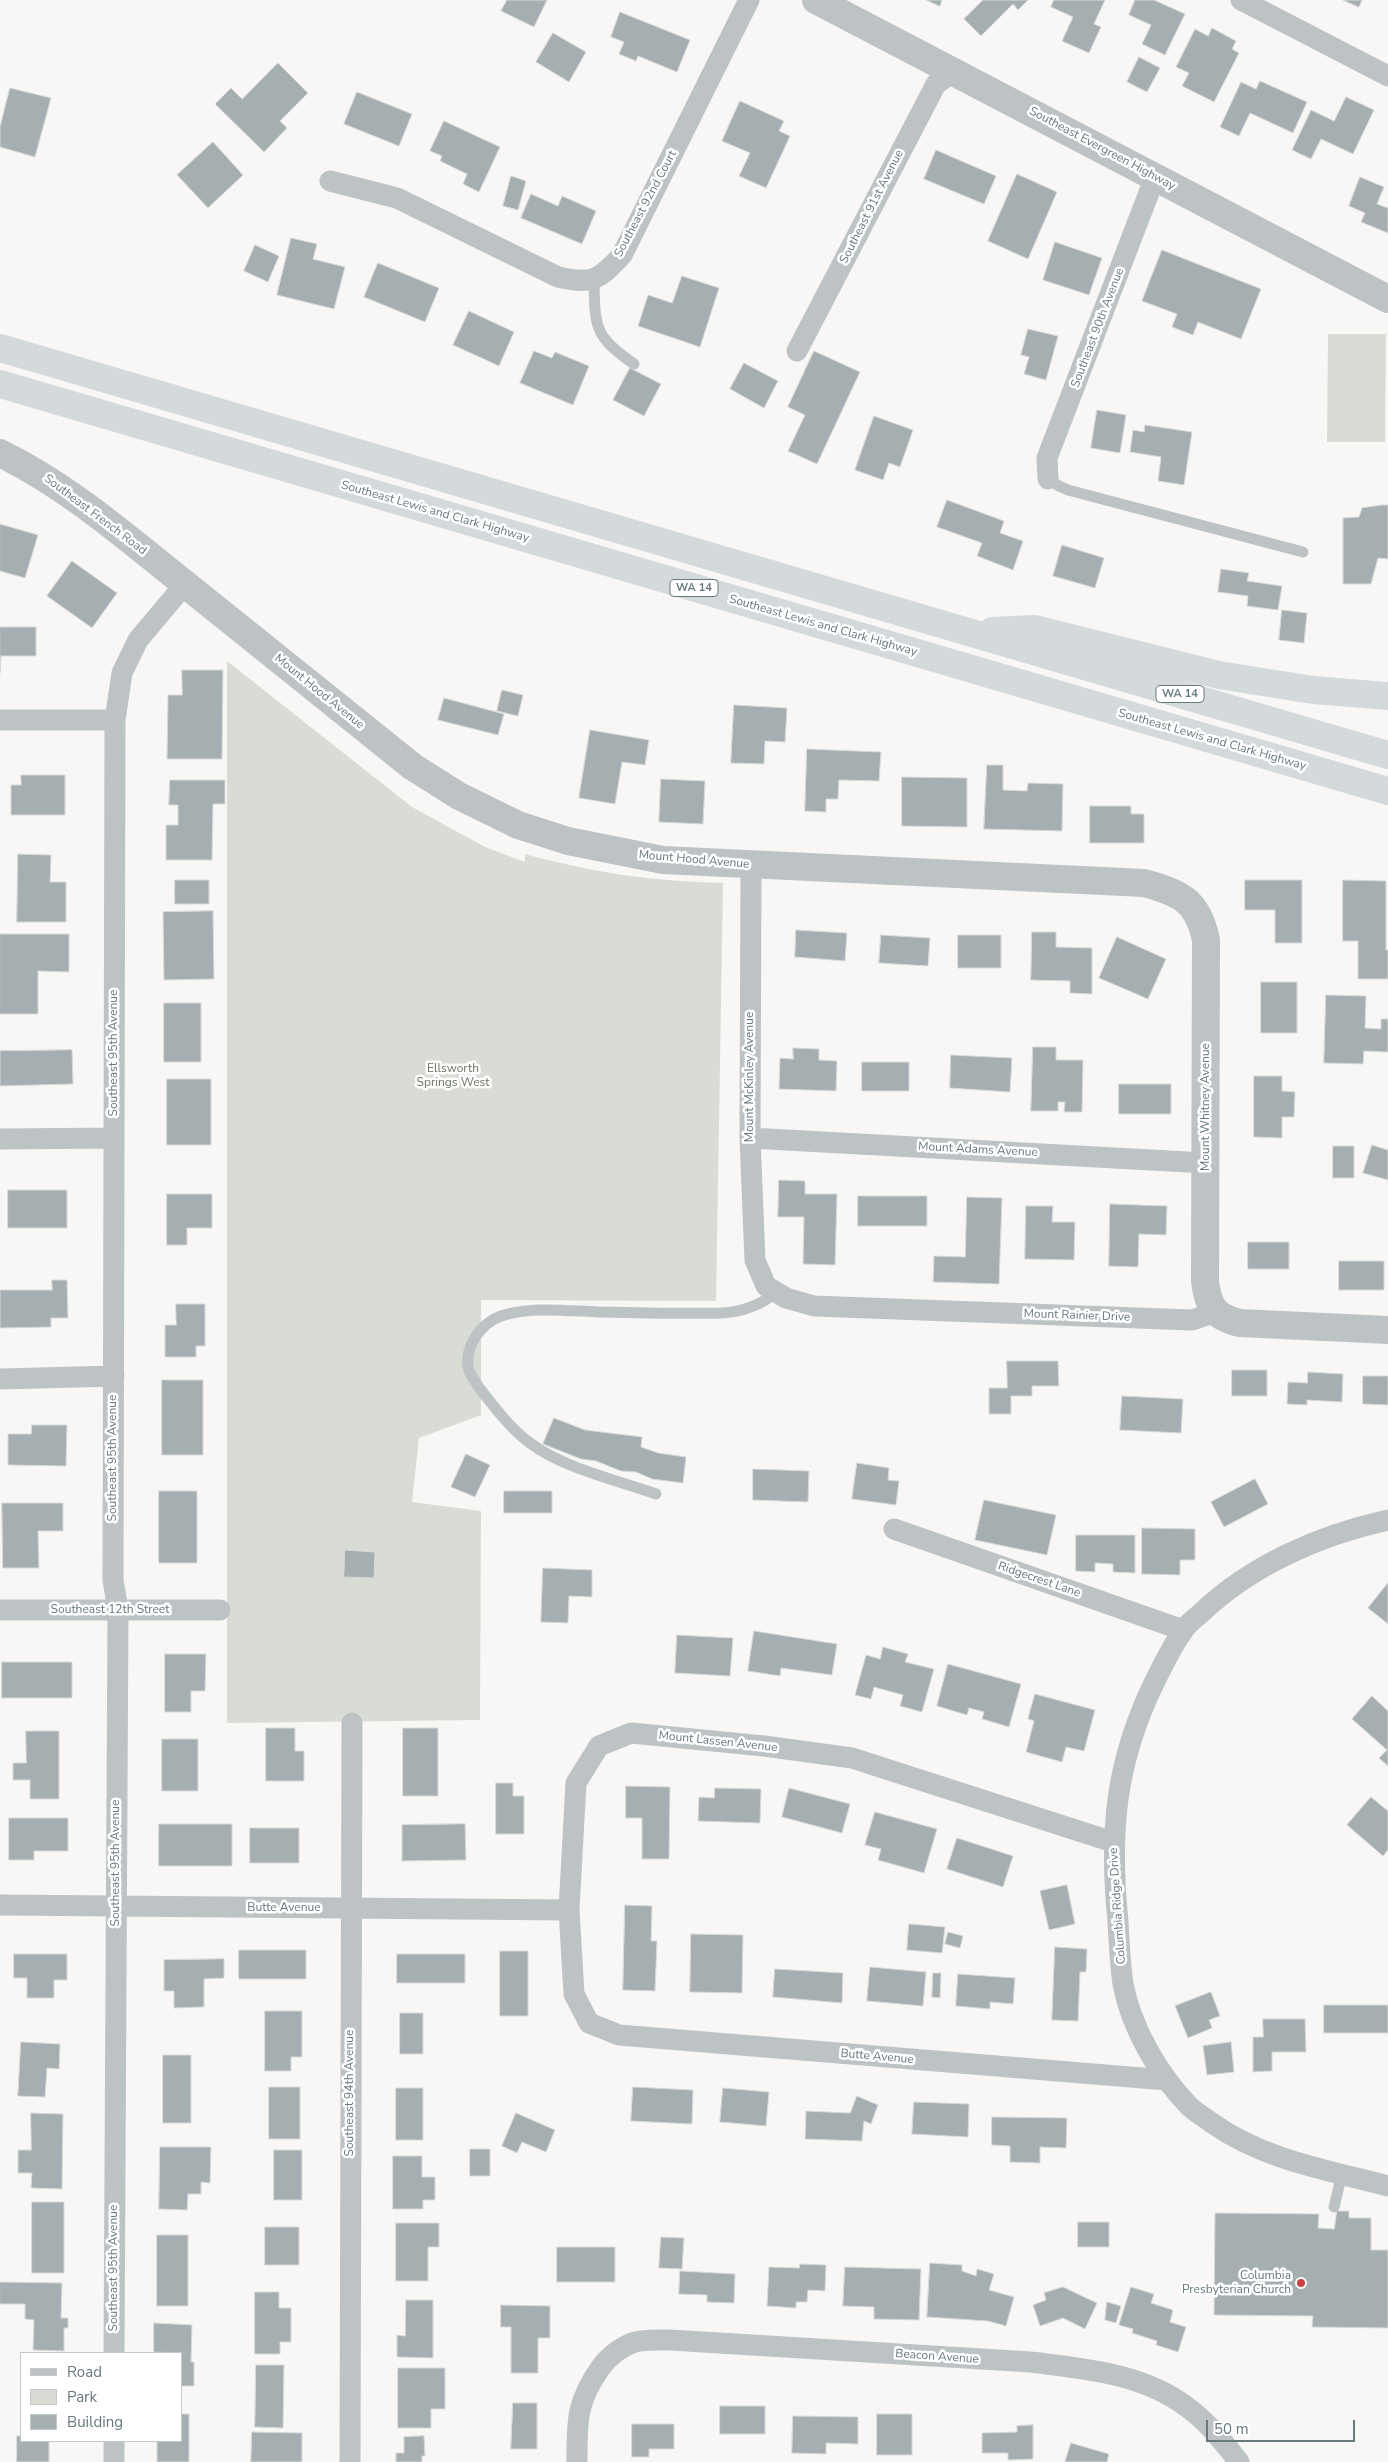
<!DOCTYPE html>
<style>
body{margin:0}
#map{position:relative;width:1388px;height:2462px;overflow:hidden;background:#f8f7f6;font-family:"Nunito Sans",sans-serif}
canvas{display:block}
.legend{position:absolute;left:20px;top:2352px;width:162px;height:90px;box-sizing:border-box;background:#fff;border:1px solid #c2c9cb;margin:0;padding:6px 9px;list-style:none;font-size:15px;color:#66797d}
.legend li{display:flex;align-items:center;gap:10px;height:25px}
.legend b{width:25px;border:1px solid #c2c9cb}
.scale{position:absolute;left:1206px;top:2420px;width:149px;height:22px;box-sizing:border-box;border:2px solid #66797d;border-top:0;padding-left:6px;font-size:15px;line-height:18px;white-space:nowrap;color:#66797d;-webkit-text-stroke:4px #fff;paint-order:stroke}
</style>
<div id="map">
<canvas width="1388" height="2462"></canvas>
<ul class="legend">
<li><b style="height:6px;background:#bdc3c5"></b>Road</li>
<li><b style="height:14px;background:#d9dcd5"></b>Park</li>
<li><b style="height:14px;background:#a5afb2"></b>Building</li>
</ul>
<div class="scale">50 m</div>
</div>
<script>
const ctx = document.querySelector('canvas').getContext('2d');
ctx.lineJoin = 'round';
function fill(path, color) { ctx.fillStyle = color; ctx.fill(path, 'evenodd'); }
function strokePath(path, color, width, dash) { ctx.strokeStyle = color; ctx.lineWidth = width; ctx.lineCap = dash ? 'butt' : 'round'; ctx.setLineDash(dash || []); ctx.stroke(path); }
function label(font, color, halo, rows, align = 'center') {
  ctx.font = font + ' "Nunito Sans",sans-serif'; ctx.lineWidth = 5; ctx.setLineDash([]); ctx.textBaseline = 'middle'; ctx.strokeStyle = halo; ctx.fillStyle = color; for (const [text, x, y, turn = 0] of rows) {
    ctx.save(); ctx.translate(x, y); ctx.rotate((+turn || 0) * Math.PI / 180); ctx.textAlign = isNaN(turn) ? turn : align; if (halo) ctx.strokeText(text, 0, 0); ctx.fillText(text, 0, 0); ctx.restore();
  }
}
fill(new Path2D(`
 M1328 334H1386L1385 442H1327Z
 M227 661 412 807 485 847 525 862V854C595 873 651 881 723 883L716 1301 481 1300V1415L419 1438 412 1502 481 1511 480 1720 227 1723Z`), '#d9dcd5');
const building = new Path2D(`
 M507 0H547L534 27 501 11Z
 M926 0H942L940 6Z
 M983 0H1028L1018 10 1013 4 981 36 964 19Z
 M1054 0H1105L1094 24 1101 27 1089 53 1062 41 1073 17 1051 7Z
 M1135 0H1154L1185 14 1165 55 1142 44 1151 25 1129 15Z
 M1343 0H1362L1359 7Z
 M620 12 690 40 677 72 638 56 636 61 619 54 624 42 611 37Z
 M1212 28 1236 41 1232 49 1239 53 1214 102 1182 86 1189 73 1176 67 1195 29 1208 36Z
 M553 33 586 52 569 82 536 62Z
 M1139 57 1160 68 1147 92 1127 82Z
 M278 63 308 93 280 121 287 128 264 152 215 104 231 88 242 99Z
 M1260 81 1307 102 1293 133 1250 113 1239 136 1220 127 1241 82 1256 89Z
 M10 88 51 98 35 157 0 147V127Z
 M357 92 412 114 399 146 344 124Z
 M1346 97 1374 110 1353 154 1321 139 1311 159 1292 150 1311 110 1334 121Z
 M740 101 784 121 779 131 790 136 766 188 739 176 750 153 722 141Z
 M444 121 500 147 479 192 463 184 467 174 440 161 442 156 430 151Z
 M213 142 243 175 208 208 177 175Z
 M936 150 996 176 984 204 924 179Z
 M1017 174 1057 192 1028 259 988 241Z
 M511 176 526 181 518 210 503 206Z
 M1360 177 1384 187 1377 204 1388 208V233L1361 222 1365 213 1349 206Z
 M531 194 558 206 562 196 596 211 582 244 521 218Z
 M291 238 317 244 313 259 345 267 334 309 277 295Z
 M1055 242 1102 258 1089 295 1043 280Z
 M255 245 279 256 268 282 244 271Z
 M1162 250 1261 289 1241 339 1198 322 1193 335 1172 327 1177 314 1142 301Z
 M378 263 439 288 425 322 364 297Z
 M682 276 719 288 700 347 638 326 648 295 672 303Z
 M469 311 514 332 499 366 453 345Z
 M1028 329 1058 336 1046 380 1024 374 1029 357 1021 355Z
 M534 351 552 358 555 352 589 366 573 405 520 383Z
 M814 351 860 372 817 464 788 451 805 415 788 407Z
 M744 363 778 381 764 408 730 389Z
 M630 368 661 384 644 416 613 400Z
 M1097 410 1126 415 1120 453 1091 448Z
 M874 416 913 430 900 467 889 463 883 480 855 470Z
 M1145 425 1192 432 1184 485 1158 481 1161 457 1130 452 1133 430 1144 432Z
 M947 500 1004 521 1000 533 1023 541 1013 570 977 556 982 543 937 527Z
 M1382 505H1388V559L1378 558 1371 584H1343V518L1359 517 1362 508Z
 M0 524 38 535 25 578 0 571Z
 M1062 545 1104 558 1095 588 1053 576Z
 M72 561 117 593 92 628 47 596Z
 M1221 569 1249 573 1247 581 1282 586 1278 610 1247 606 1248 596 1218 592Z
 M1282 610 1307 613 1304 643 1279 640Z
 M0 627H36V656H1L0 673Z
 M182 670H223L222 759H167L168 695H182Z
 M502 690 523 695 518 716 497 711Z
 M444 698 504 714 498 735 438 720Z
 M734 705 787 708 785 742 765 741 764 764 731 763Z
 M590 730 649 740 645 765 622 762 615 804 579 798Z
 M807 749 881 752 879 781 839 780 838 799H826V812L805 811Z
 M987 765H1003V790L1027 791 1028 783 1063 784 1062 831 984 829Z
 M21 775H65V815H11V785H21Z
 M902 777 967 778V827L902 826Z
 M661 779 705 781 703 824 659 822Z
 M170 780H225V804H213L212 860H166V825H178V805H169Z
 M1090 806H1131V814H1144V843H1090Z
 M18 854 51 855 50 882H66V922H17Z
 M175 880H209V904H175Z
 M1245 880H1302V943H1275V910H1245Z
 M1343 880 1386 881V950H1388V979H1358V941H1343Z
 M213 911 214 979 164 980 163 912Z
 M796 930 847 933 845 961 795 957Z
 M1032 932H1056V947L1092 948V994L1070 993V981L1031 980Z
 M0 934H69V972L38 971V1014H0Z
 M881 935 930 938 928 966 879 963Z
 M958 935H1001V968H958Z
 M1117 937 1166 959 1148 999 1099 978Z
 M1261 982H1297V1033H1261Z
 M1326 995 1366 996 1365 1028 1381 1029V1019H1388V1052L1364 1051 1363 1064 1324 1063Z
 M164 1003H201V1062H164Z
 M1033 1047H1056V1060H1083L1082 1112H1064L1065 1102H1058V1111H1031Z
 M793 1048 819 1049V1060L837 1061 836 1091 779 1089 780 1058 793 1059Z
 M72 1050 73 1084 0 1086V1051Z
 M951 1055 1012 1058 1010 1092 950 1088Z
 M862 1062H909V1091H862Z
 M1254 1076H1282V1091L1295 1092 1294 1117H1282V1138L1254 1137Z
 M167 1079H211V1145H167Z
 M1119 1084H1171V1114H1119Z
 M1372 1145 1388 1150V1180L1363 1173Z
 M1333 1146H1354V1178H1333Z
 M779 1180 805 1181V1194H837L835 1265 803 1264 804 1217H778Z
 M8 1190H67V1228H8Z
 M167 1194H212V1228H187V1245H167Z
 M858 1196H927V1226H858Z
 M967 1197 1002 1198 999 1284 933 1282 934 1256 965 1257Z
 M1110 1204 1167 1206 1166 1235 1139 1234 1138 1267 1109 1266Z
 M1026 1206H1053L1052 1222H1075L1074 1260 1025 1259Z
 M1248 1242H1289V1269H1248Z
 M1339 1261H1384V1290H1339Z
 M52 1280H67L68 1318H51V1327L0 1328V1290H52Z
 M176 1304H205V1346H196V1357H165V1325H176Z
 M1007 1361H1058L1059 1386H1032V1396H1011V1414H989V1388H1007Z
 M1232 1370H1267V1396H1232Z
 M1308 1372 1343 1374 1342 1402 1307 1400V1405L1287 1404 1288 1382 1307 1383Z
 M1363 1376H1388V1405L1363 1404Z
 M162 1380H203V1455H162Z
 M1122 1396 1183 1399 1181 1433 1120 1430Z
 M554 1418 585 1430 642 1437 641 1447 658 1453 686 1457 683 1483 652 1479 636 1472 621 1471 596 1461 581 1459 543 1444Z
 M32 1425H67L66 1466 8 1465V1434H31Z
 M466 1454 490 1465 475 1497 451 1487Z
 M857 1463 889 1468 888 1480 899 1481 896 1505 852 1499Z
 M753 1469 809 1471 808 1502 753 1500Z
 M1255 1479 1268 1504 1224 1527 1211 1502Z
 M159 1491H197V1563H159Z
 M504 1491H552V1513H504Z
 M984 1500 1056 1515 1047 1555 975 1540Z
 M2 1503H63V1531H38L39 1568H3Z
 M1142 1528 1195 1529V1560H1180V1575L1142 1574Z
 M1076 1535H1135V1573L1113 1572V1564L1095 1563V1572L1076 1571Z
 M345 1550 375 1552 374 1578 344 1577Z
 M543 1568 592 1570V1597L569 1596 568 1623 541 1622Z
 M1388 1583V1624L1368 1608Z
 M754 1631 837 1644 832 1675 781 1668 780 1676 748 1671Z
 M677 1635 733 1638 730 1676 675 1673Z
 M883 1647 908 1654 905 1662 934 1669 922 1712 900 1706 903 1695 874 1687 871 1699 855 1695 866 1655 880 1659Z
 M165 1654H206L205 1691H191V1712H165Z
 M2 1662H72V1698H2Z
 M948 1664 1021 1684 1009 1727 982 1719 984 1712 969 1708 967 1715 937 1706Z
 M1035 1694 1095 1710 1084 1751 1066 1747 1062 1762 1026 1752 1034 1721 1028 1719Z
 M1372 1696 1388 1711V1766L1379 1758 1387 1750 1352 1719Z
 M266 1728H295V1751H304V1781H266Z
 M403 1728H438V1796H403Z
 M26 1731H59V1799H30V1780H13V1763H26Z
 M162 1739H198V1791H162Z
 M496 1783H513V1796H524V1834H496Z
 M626 1786 670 1787 669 1859H642V1818H626Z
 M715 1788 761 1789 760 1823 698 1821 699 1797 714 1798Z
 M789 1788 850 1804 842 1833 782 1817Z
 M1371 1797 1388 1811V1850L1383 1856 1347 1825Z
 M875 1812 937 1829 924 1873 878 1860 881 1849 865 1845Z
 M9 1818H68V1851H34V1860H9Z
 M159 1824H232V1866H159Z
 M465 1824 466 1860 402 1861V1825Z
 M250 1828H299V1863H250Z
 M957 1838 1013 1856 1003 1887 947 1869Z
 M1067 1885 1075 1924 1049 1930 1040 1891Z
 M625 1905 652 1906 651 1941H657L655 1991 623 1990Z
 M909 1924 945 1927 942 1953 907 1950Z
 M948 1932 963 1936 960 1948 945 1944Z
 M691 1934 743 1935 742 1993 690 1992Z
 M1055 1947 1087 1949 1086 1972H1080L1078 2021 1052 2020Z
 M239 1950H306V1979H239Z
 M500 1951H528V2016H500Z
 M14 1954H67V1980H54V1998H27V1978H14Z
 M397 1954H465V1983H397Z
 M224 1959V1978L204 1979V2007L174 2008V1991H164V1960Z
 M870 1967 926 1972 923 2006 867 2001Z
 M775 1969 843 1973 842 2003 773 1997Z
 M933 1973H941L940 1998 932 1997Z
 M958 1974 1015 1978 1013 2004 990 2002V2009L956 2006Z
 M1211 1992 1220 2016 1209 2020 1212 2028 1188 2038 1175 2006Z
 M1324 2005H1388V2033H1324Z
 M265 2011H302V2057H291V2071H265Z
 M400 2013H423V2054H400Z
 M1263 2019H1305L1306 2052H1272V2071L1253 2072V2037H1263Z
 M21 2042 60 2044 59 2069 47 2068 45 2097 18 2096Z
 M1231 2042 1234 2072 1207 2075 1203 2046Z
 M163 2055H191V2123H163Z
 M269 2087H300V2139H269Z
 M633 2087 693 2090 692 2124 631 2121Z
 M396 2088H423V2140H396Z
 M723 2088 769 2092 766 2126 720 2122Z
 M857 2096 878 2105 871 2124 864 2121 862 2141 805 2139 806 2111 850 2113Z
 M914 2102 969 2104 968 2137 912 2134Z
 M31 2113 63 2114 62 2189 31 2188 32 2173H18V2150H31Z
 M516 2113 555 2130 546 2152 522 2142 517 2153 502 2146Z
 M992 2117 1067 2118 1066 2148 1040 2147V2163L1010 2162V2146L992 2145Z
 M160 2147H211L210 2183 201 2182V2194H188L187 2210 159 2209Z
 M470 2149H490V2176H470Z
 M274 2150H302V2200H274Z
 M393 2156H422V2177H435V2200H423V2209H393Z
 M32 2202H64V2273H32Z
 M1337 2211H1349V2218H1371V2250H1388V2328L1312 2327 1313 2316 1214 2315 1215 2213 1319 2214 1318 2228 1334 2229Z
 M1078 2222H1109V2247H1078Z
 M396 2223H439V2247H428V2281H396Z
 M265 2227H299V2265H265Z
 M157 2235H188V2306H157Z
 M661 2237 684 2238 682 2269 659 2268Z
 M557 2247H615V2282H557Z
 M930 2263 962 2265V2271L976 2276 977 2269 994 2274 989 2290 1014 2297 1006 2326 988 2321 927 2317Z
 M800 2264 826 2265 825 2291 808 2290 807 2302H796V2308L767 2306 769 2267 799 2268Z
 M845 2267 921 2269 919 2320 874 2319V2307L843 2306Z
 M680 2271 735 2274 734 2303 707 2302V2295L679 2294Z
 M0 2282 62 2283 61 2318H68V2328H64V2351L33 2350 34 2320 25 2319V2304H0Z
 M1063 2287 1097 2303 1085 2329 1063 2318 1040 2326 1033 2305 1046 2300 1044 2293Z
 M1131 2287 1154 2294 1151 2303 1173 2310 1170 2322 1186 2327 1178 2352 1156 2345 1157 2341 1132 2333 1133 2329 1119 2325Z
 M255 2292H279V2308H291V2342H280V2354H255Z
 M406 2300H433V2358L397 2357V2335L405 2336Z
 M1107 2302 1121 2306 1116 2323 1105 2320Z
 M501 2305 550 2306V2338H538V2373H511V2327H501Z
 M154 2323 192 2325 191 2362H194V2386H181V2353L154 2352Z
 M256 2365H284L283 2428 255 2427Z
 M398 2368H445V2409H431V2428H398Z
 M513 2403H537V2449H511Z
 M720 2406H765V2434H720Z
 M181 2414H189V2462H157V2441H181Z
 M877 2414H912V2455H877Z
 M793 2416 858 2417V2444L826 2443V2454L792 2453Z
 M632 2424H674V2449H649V2457H632Z
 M1033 2425V2459L1008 2460V2453H982V2433L1017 2432V2426Z
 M252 2432 302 2433V2462H251Z
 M17 2436H21V2441H49V2462H17Z
 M424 2436 425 2456H422V2462H396V2453H404V2437Z
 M1071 2443 1109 2454 1107 2462H1065Z`);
fill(building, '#a5afb2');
strokePath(building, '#d9d9d8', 1);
strokePath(new Path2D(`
 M594 280C595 328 594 336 634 364
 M1048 479 1059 486 1068 490 1303 552
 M656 1494C616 1480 563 1468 530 1443 511 1429 495 1408 481 1390 476 1383 470 1376 468 1367 465 1346 481 1323 501 1316 531 1306 568 1311 599 1312 639 1313 680 1314 721 1313 741 1312 761 1305 777 1292
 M1334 2207 1342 2174`), '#bdc3c5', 11);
strokePath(new Path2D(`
 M1241 0 1388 76
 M330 181 397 198 558 277C592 285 599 280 622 255L749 0
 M797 351 936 84 955 71
 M1048 479 1047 458 1155 177
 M0 720H115
 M751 865 750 1138 755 1260 766 1286 786 1298 814 1306 1192 1320 1216 1312
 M750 1138 1206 1163
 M0 1139 114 1138
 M0 1379 114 1376
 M1388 1520C1320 1535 1251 1565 1200 1614 1194 1619 1187 1624 1183 1631 1172 1646 1163 1665 1155 1681 1115 1762 1109 1833 1118 1921 1119 1942 1120 1963 1123 1984 1131 2027 1158 2074 1189 2106 1195 2112 1204 2117 1212 2123 1264 2160 1327 2170 1388 2186
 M894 1529 1183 1630
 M0 1610H220
 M1113 1842 852 1758 764 1746 631 1733 599 1746 576 1783 569 1910 574 1994 589 2023 619 2035 1167 2080
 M0 1905 569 1910
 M114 2353 118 1610 113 1580 115 720 122 673 138 640 185 584
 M114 2462V2441
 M350 2462 352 1723
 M577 2462C577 2421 576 2402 601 2367 609 2356 622 2346 635 2342 645 2339 659 2340 670 2340L1031 2362C1085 2369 1142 2373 1187 2407 1208 2422 1224 2443 1239 2462`), '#bdc3c5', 21);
strokePath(new Path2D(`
 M816 0 1388 299
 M0 453C68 486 126 537 185 584 261 645 337 706 413 767L459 796 518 825 568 841 663 860 1144 883C1181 893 1198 901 1206 940L1205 1281C1208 1306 1214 1317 1240 1323L1388 1330`), '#bdc3c5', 28);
strokePath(new Path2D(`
 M0 348 1388 755
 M0 384 1388 791
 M992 631 1035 629 1219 675 1313 690 1388 696`), '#d4d9db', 28);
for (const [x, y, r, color] of [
 [1301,2283,5,"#cf3e42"]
]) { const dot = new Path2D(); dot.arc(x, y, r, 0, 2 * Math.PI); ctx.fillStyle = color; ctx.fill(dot); strokePath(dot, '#fff', 2); }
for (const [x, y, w] of [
 [694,588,48],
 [1180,694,48]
]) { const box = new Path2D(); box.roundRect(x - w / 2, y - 8.5, w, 17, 4); ctx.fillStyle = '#fff'; ctx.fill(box); strokePath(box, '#66797d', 1); }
label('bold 11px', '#66797d', null, [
 ["WA 14",694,588],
 ["WA 14",1180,694]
]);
label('12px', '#66797d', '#fff', [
 ["Southeast Evergreen Highway",1102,149,28],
 ["Southeast 92nd Court",646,204,-62],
 ["Southeast 91st Avenue",872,207,-63],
 ["Southeast 90th Avenue",1098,328,-69],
 ["Southeast Lewis and Clark Highway",435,512,16],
 ["Southeast French Road",95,515,37],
 ["Southeast Lewis and Clark Highway",823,626,16],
 ["Mount Hood Avenue",319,692,39],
 ["Southeast Lewis and Clark Highway",1212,740,16],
 ["Mount Hood Avenue",694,860,5],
 ["Southeast 95th Avenue",114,1053,-90],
 ["Mount McKinley Avenue",750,1077,-90],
 ["Mount Whitney Avenue",1206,1107,-90],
 ["Mount Adams Avenue",978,1150,3],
 ["Mount Rainier Drive",1077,1316,2],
 ["Southeast 95th Avenue",113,1458,-90],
 ["Ridgecrest Lane",1039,1580,19],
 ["Southeast 12th Street",110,1610],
 ["Mount Lassen Avenue",718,1742,6],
 ["Southeast 95th Avenue",116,1863,-90],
 ["Columbia Ridge Drive",1118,1906,-94],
 ["Butte Avenue",284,1908],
 ["Butte Avenue",877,2057,5],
 ["Southeast 94th Avenue",350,2093,-90],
 ["Southeast 95th Avenue",114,2268,-90],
 ["Beacon Avenue",937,2357,4]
]);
label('12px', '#6c7664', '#fff', [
 ["Ellsworth",453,1069],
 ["Springs West",453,1083]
]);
label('12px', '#66797d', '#fff', [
 ["Columbia",1291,2276],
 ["Presbyterian Church",1291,2290]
], 'right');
</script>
